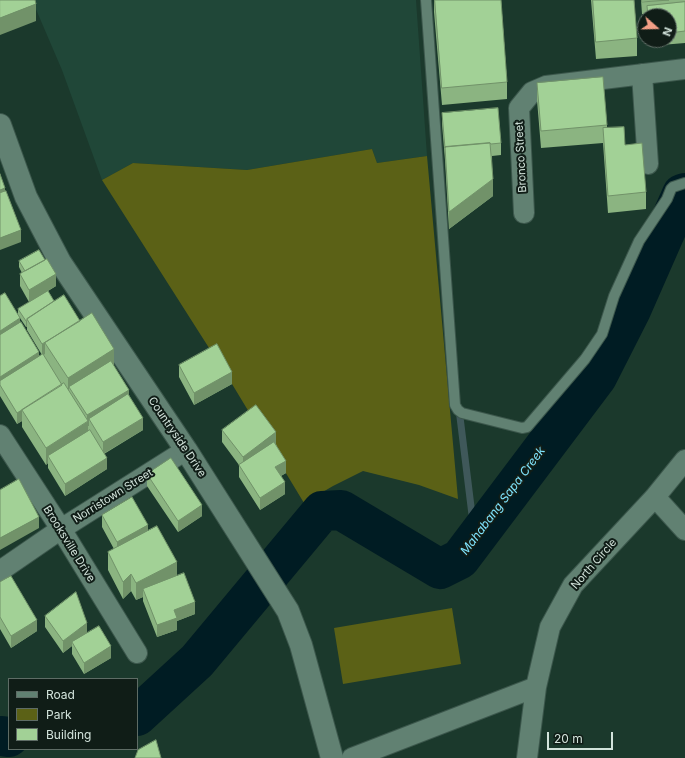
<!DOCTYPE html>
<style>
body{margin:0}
#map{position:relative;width:685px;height:758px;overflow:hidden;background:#1b392c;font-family:Inter,sans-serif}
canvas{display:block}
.legend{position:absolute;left:8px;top:678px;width:130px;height:72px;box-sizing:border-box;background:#101d17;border:1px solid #5e6c65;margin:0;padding:5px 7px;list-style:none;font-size:12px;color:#d2e3db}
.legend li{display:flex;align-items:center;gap:8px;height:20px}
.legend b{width:20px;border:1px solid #5e6c65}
.north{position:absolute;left:637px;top:8px;width:40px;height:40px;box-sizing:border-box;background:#101d17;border:1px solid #5e6c65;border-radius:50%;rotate:110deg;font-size:11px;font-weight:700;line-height:16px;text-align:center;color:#d2e3db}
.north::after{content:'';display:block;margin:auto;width:14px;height:18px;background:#f39f86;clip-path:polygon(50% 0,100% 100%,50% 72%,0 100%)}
.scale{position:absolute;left:547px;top:732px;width:66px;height:18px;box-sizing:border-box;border:2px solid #d2e3db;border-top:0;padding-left:5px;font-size:12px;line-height:14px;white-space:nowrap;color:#d2e3db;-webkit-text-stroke:3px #101d17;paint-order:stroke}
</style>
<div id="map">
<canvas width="685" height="758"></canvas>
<ul class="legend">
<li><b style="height:5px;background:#618172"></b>Road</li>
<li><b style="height:11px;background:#5b6116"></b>Park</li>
<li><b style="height:11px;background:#a2d196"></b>Building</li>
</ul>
<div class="north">N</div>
<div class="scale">20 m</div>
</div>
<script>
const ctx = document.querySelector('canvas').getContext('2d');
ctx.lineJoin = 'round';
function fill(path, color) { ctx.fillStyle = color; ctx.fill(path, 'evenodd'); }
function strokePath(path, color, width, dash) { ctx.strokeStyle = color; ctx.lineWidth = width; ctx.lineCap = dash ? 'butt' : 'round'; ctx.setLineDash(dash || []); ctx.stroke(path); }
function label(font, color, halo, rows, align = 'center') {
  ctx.font = font + ' Inter,sans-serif'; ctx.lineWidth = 4; ctx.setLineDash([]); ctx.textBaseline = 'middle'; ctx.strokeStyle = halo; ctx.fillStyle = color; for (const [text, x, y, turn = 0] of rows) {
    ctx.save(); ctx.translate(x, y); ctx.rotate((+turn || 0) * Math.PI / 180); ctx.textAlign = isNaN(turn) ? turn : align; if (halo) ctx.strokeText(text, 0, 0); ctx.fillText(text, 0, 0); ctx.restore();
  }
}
fill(new Path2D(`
 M32 0H416L427 156 377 163 372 149 247 170 133 163 102 180 62 70Z`), '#204738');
fill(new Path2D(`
 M372 149 377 163 427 156 458 499 419 485 363 471 333 486 304 503 232 384 102 180 133 163 247 170Z
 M452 608 461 664 343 684 334 628Z`), '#5b6116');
strokePath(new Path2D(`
 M459 409 475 539`), '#3f585a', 7);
strokePath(new Path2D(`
 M137 716 197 661 322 511 341 510 440 569 460 559 597 377 631 310 682 194 685 193
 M0 736 9 737`), '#001c23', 40);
const service = new Path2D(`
 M426 0 455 405 458 410 462 413 522 428 527 427 585 359 602 334 614 296 639 241 667 199 671 189 673 187 685 183`);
const minor = new Path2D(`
 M642 74 648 164
 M524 213 519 108 532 92 546 86 685 69
 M0 435 61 529 137 653
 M655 497 685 530
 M0 571 61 529 186 450
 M352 758 536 687
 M527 758 536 687 550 627 573 585 655 497 685 460`);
const tertiary = new Path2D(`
 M0 125 26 197 60 262 186 450 288 611 301 645 332 758`);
strokePath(service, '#3c574c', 12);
strokePath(minor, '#3c574c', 22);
strokePath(tertiary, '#3c574c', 24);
strokePath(service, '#618172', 10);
strokePath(minor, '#618172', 20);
strokePath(tertiary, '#618172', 22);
fill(new Path2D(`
 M434 0H501L507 82V99L442 105 434 12Z
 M591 0H634L637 38V56L596 59Z
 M641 0H685V43L649 46V40H669V16H647V14H642Z
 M537 83 607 125V128L625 145 646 192V209L608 213 603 143 541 148 537 100Z
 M442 113 501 143V155L492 156 493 196 449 229 445 160 442 124Z
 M19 261 56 286 48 291 54 301 80 321 114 366 129 395 143 430 104 454 107 469 65 496 48 468V463L46 465 22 427V421L17 424 0 396V289V295L20 323 39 356 42 355 27 330V327H26L18 315V309L47 291 29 302 20 286V274L22 273 19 267Z
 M179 365 232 384 194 405 179 377Z
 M222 430 276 444 286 473 281 476 285 494 260 510 239 477V465L222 442Z
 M147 474 202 516 178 532 147 486Z
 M102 515 148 531 177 576 195 614 177 621V630L157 637 143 601V597L136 600 131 591 123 599 108 570V552L114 549 102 527Z
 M0 582 37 631 11 648 0 629Z
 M45 616 87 633 111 658 84 674 72 654V646L63 653 45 627Z`), '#8bb481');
fill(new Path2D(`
 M36 4V21L0 35V18Z
 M493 179V196L449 229V212Z
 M5 188V200L0 202V190Z
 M21 230V242L0 250V238Z
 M56 274V286L29 302V290Z
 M20 318V330L0 342V331Z
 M26 321H27V327H26Z
 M45 343V354L42 356V344Z
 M114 349V366L69 387V394L68 395V378Z
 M39 352V364L0 385V377Z
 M232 372V384L194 405V393Z
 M62 385 22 410V421L17 424V413Z
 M129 390V401L89 419V426H88V438L48 456V463L46 465V448L87 422V415Z
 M143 418V430L103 454V442Z
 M276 432V444L243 469V457Z
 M107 458V469L65 496V484Z
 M286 461V473L275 479V467Z
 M285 482V494L260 510V498Z
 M202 505V516L178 532V521Z
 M39 517V528L0 550V538Z
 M148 525V537L117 554V542Z
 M177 562V579L143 589V597L136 600V583Z
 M131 574V591L123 599V582Z
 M195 602V614L177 621V630L157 637V625L174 610Z
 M37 620V631L11 648V636Z
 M87 623V635L72 642V646L63 653V641Z
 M111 646V658L84 674V663Z`), '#719269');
const building = new Path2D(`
 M0 0H35L36 4 0 18Z
 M435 0H501L507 82 442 88Z
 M593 0H634L637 38 596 42Z
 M642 0H669L642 2Z
 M685 2V31L669 33V16H648L647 6Z
 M603 77 607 125 541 131 537 83Z
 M498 108 501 143 491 144 490 143 445 147V148L442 113Z
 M624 127 625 145 642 143 646 192 608 196 603 128Z
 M490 143 493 179 449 212 445 147Z
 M0 174 5 188 0 190Z
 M6 191 21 230 0 238V193Z
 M39 250 45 260 25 271 19 261Z
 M47 259 56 274 29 290 20 274Z
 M48 291 54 301 27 319V321H26L18 309Z
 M5 293 20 318 0 331V296Z
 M64 295 80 321 42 344 27 319Z
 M92 313 114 349 68 378 45 343Z
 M21 322 39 352 0 377V335Z
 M217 344 232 372 194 393 179 365Z
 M43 354 62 385 17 413 0 385V381Z
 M111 361 129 390 87 415 69 387Z
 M64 383 88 421 46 448 22 410Z
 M128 394 143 418 103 442 89 419Z
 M256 405 276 432 243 457 222 430Z
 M90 430 107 458 65 484 48 456Z
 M274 442 286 461 275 467 285 482 260 498 239 465Z
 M171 458 202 505 178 521 147 474Z
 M19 479 39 517 0 538V490Z
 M132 497 148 525 117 542 102 515Z
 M157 526 177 562 136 583 131 574 123 582 108 552Z
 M184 573 195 602 174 610 177 618 157 625 143 589Z
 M11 576 37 620 11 636 0 617V582Z
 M76 592 87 623 63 641 45 616Z
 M99 626 111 646 84 663 72 642Z
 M156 740 161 758H135L138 750Z`);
fill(building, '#a2d196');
strokePath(building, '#719269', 1);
label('11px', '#d2e3db', '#101d17', [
 ["Bronco Street",521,157,-93],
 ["Countryside Drive",177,437,56],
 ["Norristown Street",113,496,-32],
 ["Brooksville Drive",69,544,58],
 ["North Circle",594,564,-49]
]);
label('italic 12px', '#80e5fe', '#101d17', [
 ["Mahabang Sapa Creek",503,501,-53]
]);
</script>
